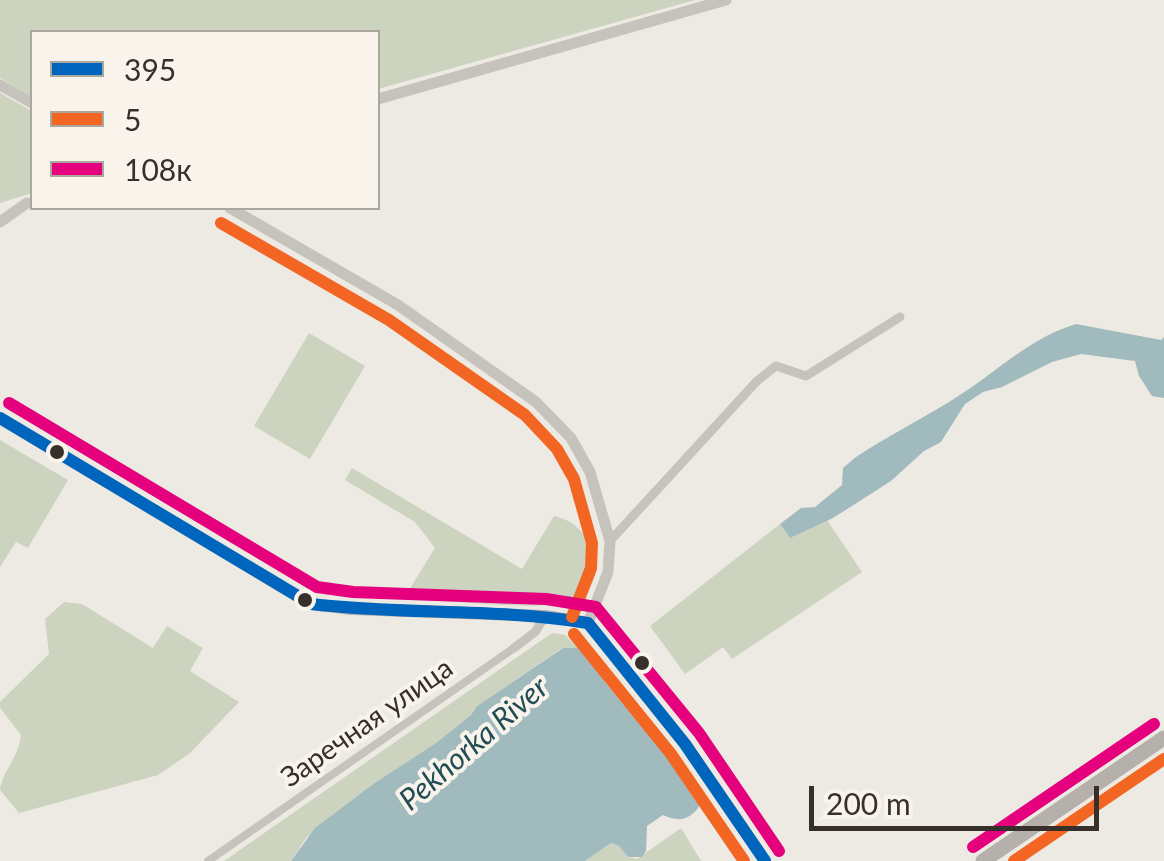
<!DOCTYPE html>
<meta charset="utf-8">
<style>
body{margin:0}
#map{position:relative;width:1164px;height:861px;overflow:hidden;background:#edeae3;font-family:Lato,sans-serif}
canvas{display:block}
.legend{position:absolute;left:30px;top:30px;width:350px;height:180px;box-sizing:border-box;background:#f9f4eb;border:2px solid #aba69e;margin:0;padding:12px 18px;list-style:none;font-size:30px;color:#37302a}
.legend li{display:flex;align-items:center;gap:20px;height:50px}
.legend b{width:50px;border:2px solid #aba69e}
.scale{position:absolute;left:809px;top:786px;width:290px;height:45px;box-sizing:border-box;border:5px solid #37302a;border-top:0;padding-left:12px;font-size:30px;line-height:35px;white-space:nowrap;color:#37302a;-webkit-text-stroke:8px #f9f4eb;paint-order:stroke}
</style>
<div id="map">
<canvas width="1164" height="861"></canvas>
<ul class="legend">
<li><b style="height:12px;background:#0065bd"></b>395</li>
<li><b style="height:12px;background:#f26522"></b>5</li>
<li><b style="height:12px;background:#e5007d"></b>108к</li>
</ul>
<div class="scale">200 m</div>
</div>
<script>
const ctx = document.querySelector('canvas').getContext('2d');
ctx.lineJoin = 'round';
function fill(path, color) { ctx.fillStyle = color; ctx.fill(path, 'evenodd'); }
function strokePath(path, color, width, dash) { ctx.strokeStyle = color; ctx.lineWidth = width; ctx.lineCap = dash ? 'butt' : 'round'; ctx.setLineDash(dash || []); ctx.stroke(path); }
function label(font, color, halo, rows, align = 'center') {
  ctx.font = font + ' Lato,sans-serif'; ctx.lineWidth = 8; ctx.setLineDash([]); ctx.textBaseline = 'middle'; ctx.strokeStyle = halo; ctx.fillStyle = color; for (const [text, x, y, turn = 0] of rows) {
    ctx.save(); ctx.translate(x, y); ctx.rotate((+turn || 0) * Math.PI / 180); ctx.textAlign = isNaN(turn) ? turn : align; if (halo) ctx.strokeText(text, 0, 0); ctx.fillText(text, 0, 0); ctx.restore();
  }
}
fill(new Path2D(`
 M0 0H695L378 89V32H32V97L0 78Z
 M0 93 32 111V193L0 203Z
 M309 333 365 366 310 459 254 426Z
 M0 440 68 480 28 548 16 542 0 567Z
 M352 468 522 569 554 516C575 521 583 531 593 549 599 559 598 569 594 579 590 589 585 598 574 601 546 612 440 600 404 598L435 548 415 522 345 480Z
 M827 520 862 572 732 659 723 647 685 674 650 626 780 524 790 538Z
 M64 602 82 604 153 648 167 626 203 648 190 671 239 702 190 753 158 775 19 813 0 790C3 769 18 760 21 735L0 708V702L49 654 45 619Z
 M552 633 565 635 578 648H562L477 706 471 715 436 743 373 784 332 815 306 838 291 861H224Z
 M681 828 701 861H585L611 843 619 846 628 857 637 859Z`), '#ccd3be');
fill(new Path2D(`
 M1076 324 1161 340 1164 337V398L1152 396 1139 376 1135 361 1081 354 1052 362 1002 387 983 392 965 404 941 442 924 451 891 481 833 518 790 538 780 524 801 508 815 507 842 485 843 468 856 457C891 434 928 416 963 393 1001 368 1032 337 1076 324Z
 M563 648H578L591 664 600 662 609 674 604 681 696 792 700 805C690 821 678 822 663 815L647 826 646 851 642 857H628L619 846 611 843 585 861H291L315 828 373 784 436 743 471 715 477 706Z`), '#a1babd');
strokePath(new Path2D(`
 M208 861 514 648`), '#c6c2bc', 8);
strokePath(new Path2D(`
 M610 541 757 381 776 366 806 376 900 317
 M514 648 535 632 545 616`), '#c6c2bc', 9);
strokePath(new Path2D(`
 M0 85 32 103
 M378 99 726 0
 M230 208 398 305 536 402 571 438 590 472 610 541 608 572 588 623
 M0 222 27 203`), '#c6c2bc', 11);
strokePath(new Path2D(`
 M0 418 311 604 352 609 545 616 588 623 685 744 765 861`), '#b7b2ad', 12);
strokePath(new Path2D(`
 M983 861 1164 738`), '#b5b0ab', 15);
strokePath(new Path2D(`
 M0 418 311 604C403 615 496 608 588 623L685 744 765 861`), '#0065bd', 12);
strokePath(new Path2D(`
 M221 223 389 320 525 415 557 449 574 479 592 543 591 568 572 617
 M574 634 671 754 744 861
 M1014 861 1164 759`), '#f26522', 12);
strokePath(new Path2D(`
 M9 403 317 587 353 592 546 599 596 607 699 733 779 851
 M973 847 1154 724`), '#e5007d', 12);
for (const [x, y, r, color] of [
 [57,452,9,"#37302a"],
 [305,600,9,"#37302a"],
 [642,663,9,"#37302a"]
]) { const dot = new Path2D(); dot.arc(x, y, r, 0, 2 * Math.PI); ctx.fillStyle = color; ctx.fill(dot); strokePath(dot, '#f9f4eb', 4); }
label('28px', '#37302a', '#f9f4eb', [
 ["Заречная улица",367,723,-35]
]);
label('italic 30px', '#224d56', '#f9f4eb', [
 ["Pekhorka River",474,744,-41]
]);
</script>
